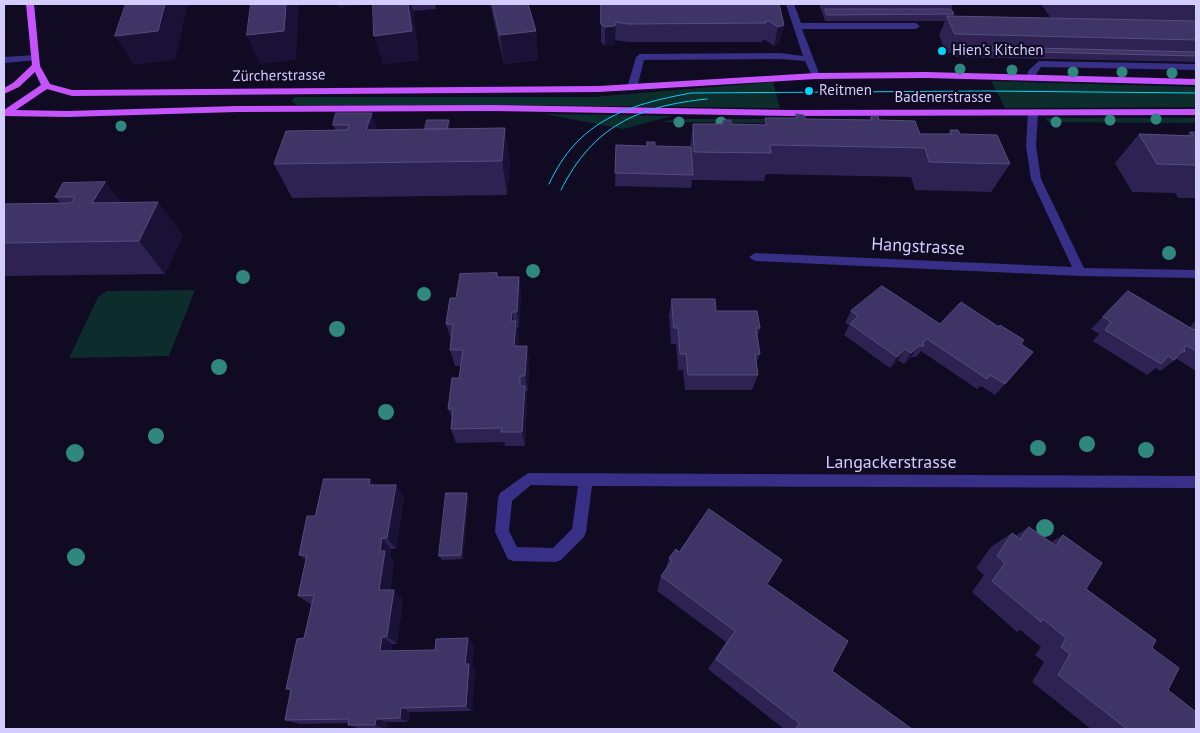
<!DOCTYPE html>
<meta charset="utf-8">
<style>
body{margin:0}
#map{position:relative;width:1200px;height:733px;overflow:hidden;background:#100b22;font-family:"PT Sans",sans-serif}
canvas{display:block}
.frame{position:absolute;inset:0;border:5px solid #d3ccff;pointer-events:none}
</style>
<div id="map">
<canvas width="1200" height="733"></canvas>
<div class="frame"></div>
</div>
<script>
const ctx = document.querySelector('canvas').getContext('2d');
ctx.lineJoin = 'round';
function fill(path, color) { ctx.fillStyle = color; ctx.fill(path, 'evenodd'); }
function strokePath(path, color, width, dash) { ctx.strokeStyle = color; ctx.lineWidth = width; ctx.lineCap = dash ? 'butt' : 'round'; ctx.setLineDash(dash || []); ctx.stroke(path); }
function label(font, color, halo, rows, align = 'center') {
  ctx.font = font + ' "PT Sans",sans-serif'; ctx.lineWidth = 4.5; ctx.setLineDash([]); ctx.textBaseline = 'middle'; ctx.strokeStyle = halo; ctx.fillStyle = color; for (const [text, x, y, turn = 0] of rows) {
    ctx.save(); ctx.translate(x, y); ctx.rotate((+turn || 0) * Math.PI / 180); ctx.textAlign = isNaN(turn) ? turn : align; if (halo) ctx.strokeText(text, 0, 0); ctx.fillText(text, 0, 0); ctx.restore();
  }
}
fill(new Path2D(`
 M991 81 1196 87V107L1005 108Z
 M773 82 780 108 500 105H297L291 101 295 97H593Z
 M544 114 672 116 623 129Z
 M1045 118H1196V123L1048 122Z
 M674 119H776L777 123 661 122Z
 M195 290 169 356 69 358 98 297 107 291Z`), '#0d2c2c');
fill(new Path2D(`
 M786 4H794L801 23H916L920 26 916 29H802L820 76 816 79 812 76 805 61 780 59 644 60 637 88 632 91 627 88 636 57 640 54 780 53 803 56Z
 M35 55 39 58 38 60 4 63V57Z
 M1039 61 1196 64V70L1041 67 1033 79H1027L1026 77 1029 70Z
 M1033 109 1038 112 1036 146 1041 179 1084 268 1196 270V278L1080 276 755 261 749 257 755 253 1072 267 1031 179 1026 146 1028 112Z
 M528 473 1196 476V488L592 486 586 532 584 537 561 560 556 562 513 561 508 559 495 532 498 498 500 493ZM531 485 578 486 572 529 553 548 517 547 509 531 512 501Z`), '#373086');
fill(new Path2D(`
 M26 4H34L40 66 50 84 72 90 599 86 816 73 926 72 1196 79V85L926 78 816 79 599 92 72 96 47 89 16 110 67 111 237 106 493 105 790 110 1196 109V115L790 116 493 111 237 112 67 117 4 116V110L41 85 35 72 19 87 4 94V88L13 83 32 65Z`), '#c553ff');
strokePath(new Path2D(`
 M549 184C578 121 626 105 691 93L987 91 1196 93
 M561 190C593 126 638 106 707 99`), '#00d4f7', 1);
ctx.fillStyle = '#30877e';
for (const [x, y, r] of [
 [960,69,5.5],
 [1012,70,5.5],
 [1073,72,5.5],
 [1122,72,5.5],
 [1172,73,5.5],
 [1156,119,5.5],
 [1110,120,5.5],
 [679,122,5.5],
 [721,122,5.5],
 [1056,122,5.5],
 [121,126,5.5],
 [1169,253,7],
 [533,271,7],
 [243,277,7],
 [424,294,7],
 [337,329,8],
 [219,367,8],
 [386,412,8],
 [156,436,8],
 [1087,444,8],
 [1038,448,8],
 [1146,450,8],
 [75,453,9],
 [1045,528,9],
 [76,557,9]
]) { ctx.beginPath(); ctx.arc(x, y, r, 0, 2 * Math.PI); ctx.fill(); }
fill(new Path2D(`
 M373 4H435L436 9 413 11V10L419 60 383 64Z
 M490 4H528L536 31 538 60 504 64Z
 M601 4H779L784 25 779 43 774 46 765 40H763L762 42H628L615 40V44L605 46 601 42Z
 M819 4H953L951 9 954 14 953 16 1054 18 1050 17 1041 4H1196V62L954 57 952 53H946L939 35 945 21H825Z
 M336 113 378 130 425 129 449 120 450 129 510 162 507 195 292 198 274 164 335 130 333 125Z
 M796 114 805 119 869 120 871 116 879 120 920 134H948L950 130 960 134 1010 164 991 192 915 190 911 177 766 174 764 181 692 180 691 188 615 186 616 145 690 147 693 124H722L723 120 731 124 764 125 765 118H795Z
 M1190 132H1196V198H1178L1175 193 1132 192 1115 163 1139 134 1187 135Z
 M105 182 121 202 183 235 165 274 4 276V204L61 203 55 197Z
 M497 273 498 277H519L521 294 519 328H517L519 337 518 346H527L529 362 528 391H526L527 401 525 446H505L504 442 456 443 451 429 452 418 448 409 459 378 461 366H455L450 350 451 340 446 324 456 298Z
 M1128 291 1190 327 1196 319V371L1177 359 1160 371 1156 368 1147 375 1093 341 1099 334 1091 329Z
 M672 299 716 311 760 328 757 338 760 354 756 363 758 375 752 390H685L683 370H678L676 344H671L669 315Z
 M851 311 940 324 999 327 1021 344 1005 384 995 395 981 386 977 389 921 351 916 357H911L904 364 898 360 890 368 844 335 849 325 845 323Z
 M370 479 374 485 404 497 396 549H391L390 556 394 561 390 590 403 599 397 644H392L391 651 435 650 474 645 472 667 475 670 472 711 410 712 409 722H387L386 729H360L348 725 349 723 300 724 285 720 291 691 286 689 304 638 312 605 298 596 306 560 299 555 315 516Z
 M469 497 463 559 442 560 439 556Z
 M1029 527 1051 542 1063 535 1086 589 1152 648 1168 690 1196 729H1091L1032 682 1044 662 1035 655 1041 647 1020 630 1017 632 972 592 984 575 976 568 991 547 1012 533 1015 536Z
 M679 552 767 584 832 671 912 729H784L708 669 726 642 657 591 661 576 665 571 669 558Z`), '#2d2252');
fill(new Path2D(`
 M165 4H188L175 60 134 65 115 36Z
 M286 4H299L296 60 260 64 247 35Z
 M337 4H371L339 8Z
 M408 4H411L413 10 419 60 383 64 374 36Z
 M616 22 615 40V44L605 46V27Z
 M784 25 779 43 774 46 778 27Z
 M536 31 538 60 504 64 500 35Z
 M372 113 383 147 378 164 366 130Z
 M449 120 450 127 449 137 447 130Z
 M505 128 510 162 507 195 502 161Z
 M105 182 132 216 92 203Z
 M158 202 183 235 165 274 139 241Z
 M519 277 521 294 519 328 517 312Z
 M512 312 515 328 516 321 519 337 517 362 514 346 511 321Z
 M527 346 529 362 528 391 525 376Z
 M919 346 911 357 904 364 911 353Z
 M905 349 898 360 890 368 897 357Z
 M525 386 527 401 525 446 522 432Z
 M370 479 379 491 369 485Z
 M396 485 404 497 396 549 387 538Z
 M467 493 469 497 463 559 461 555Z
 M382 538 391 549 390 556 394 561 388 599 379 590 380 551Z
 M394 590 403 599 397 644 387 636Z
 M382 637 392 644 390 658 380 651Z
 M468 638 474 645 472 667 475 670 472 711 466 706 465 664Z
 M401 708 410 712 409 722 400 718Z
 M376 719 387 722 386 729 375 725Z`), '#1a1137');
const building = new Path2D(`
 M126 4H165L158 31 115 36Z
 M251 4H286L284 31 247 35Z
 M373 4H408L412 31 374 36Z
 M493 4H528L536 31 500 35Z
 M601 4H779L784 25 778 27 769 21H766V23L628 24 616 22 615 26 605 27 601 24Z
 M825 9H951L954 14 827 15Z
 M947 16 1196 21V40L955 34Z
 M955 46 1196 52V56L957 50Z
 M336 113H372L366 130 505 128 502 161 274 164 286 131 347 130 349 125H333Z
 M796 114 804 115 805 119 872 120 871 116H878L879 120 915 121 920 134H952L950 130H958L960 134 997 135 1010 164 929 162 925 148 770 145 771 153 694 152 693 124H723V120H731V124L767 125 765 118H797Z
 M427 120H449L447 129H425Z
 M1190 132H1196V165L1157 164 1139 134 1193 136Z
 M647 142H655V146L691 147 693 175 615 173 616 145 647 146Z
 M105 182 92 203 158 202 139 241 4 243V204L71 203 75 197H55L63 183Z
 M497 273V277H519L517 312H512L511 321H516L514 346H527L525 376H520V386H525L522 432H501L502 428 451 429 453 409H448L452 378H459L463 350H450L453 324H446L450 298H456L460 274Z
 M882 286 940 324 961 302 999 327 1000 325 1024 340 1021 344 1033 352 1005 384 990 375 987 379 927 339 923 342 924 346H919L911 353 905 349 897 357 850 324 858 316 851 311Z
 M1128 291 1194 330 1196 328V351L1186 345 1184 348 1185 352H1181L1174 360 1168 356 1161 364 1105 330 1111 322 1103 317Z
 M672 299H715L716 311H757L760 328H756L760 354H755L758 375H688L686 354H680L678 328H674Z
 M324 479H370L369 485H396L387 538H382L380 551H385L379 590H394L387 636 382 637 380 651 435 650 436 639 468 638 465 664H469L466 706 401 708 400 718 376 719 375 725H348L349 719 285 720 291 689H286L297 639 304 638 314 595 298 596 307 555H299L307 516H315Z
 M446 493H467L461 555 439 556Z
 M709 509 782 560 767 584 848 641 832 671 912 729H796L799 723 716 659 735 631 661 576 672 561 669 558 676 549 679 552Z
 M1029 527 1056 546 1063 535 1102 563 1086 589 1156 640 1152 648 1179 668 1168 690 1196 712V729H1127L1058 675 1070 654 1061 647 1066 638 1043 619 1041 622 992 581 1005 563 997 556 1012 533 1020 539Z`);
fill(building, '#3e3465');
strokePath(building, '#564c7d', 1);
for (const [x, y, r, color] of [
 [942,51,5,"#00d4f7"],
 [809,91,5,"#00d4f7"]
]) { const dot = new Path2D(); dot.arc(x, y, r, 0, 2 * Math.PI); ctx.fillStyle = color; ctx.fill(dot); strokePath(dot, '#100b22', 2); }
label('15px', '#d3ccff', '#100b22', [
 ["Hien's Kitchen",952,51],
 ["Reitmen",819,91]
], 'left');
label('15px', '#d3ccff', '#100b22', [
 ["Zürcherstrasse",279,76,-1],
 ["Badenerstrasse",943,98]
]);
label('18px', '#d3ccff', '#100b22', [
 ["Hangstrasse",918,247,3],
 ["Langackerstrasse",891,463]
]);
</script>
